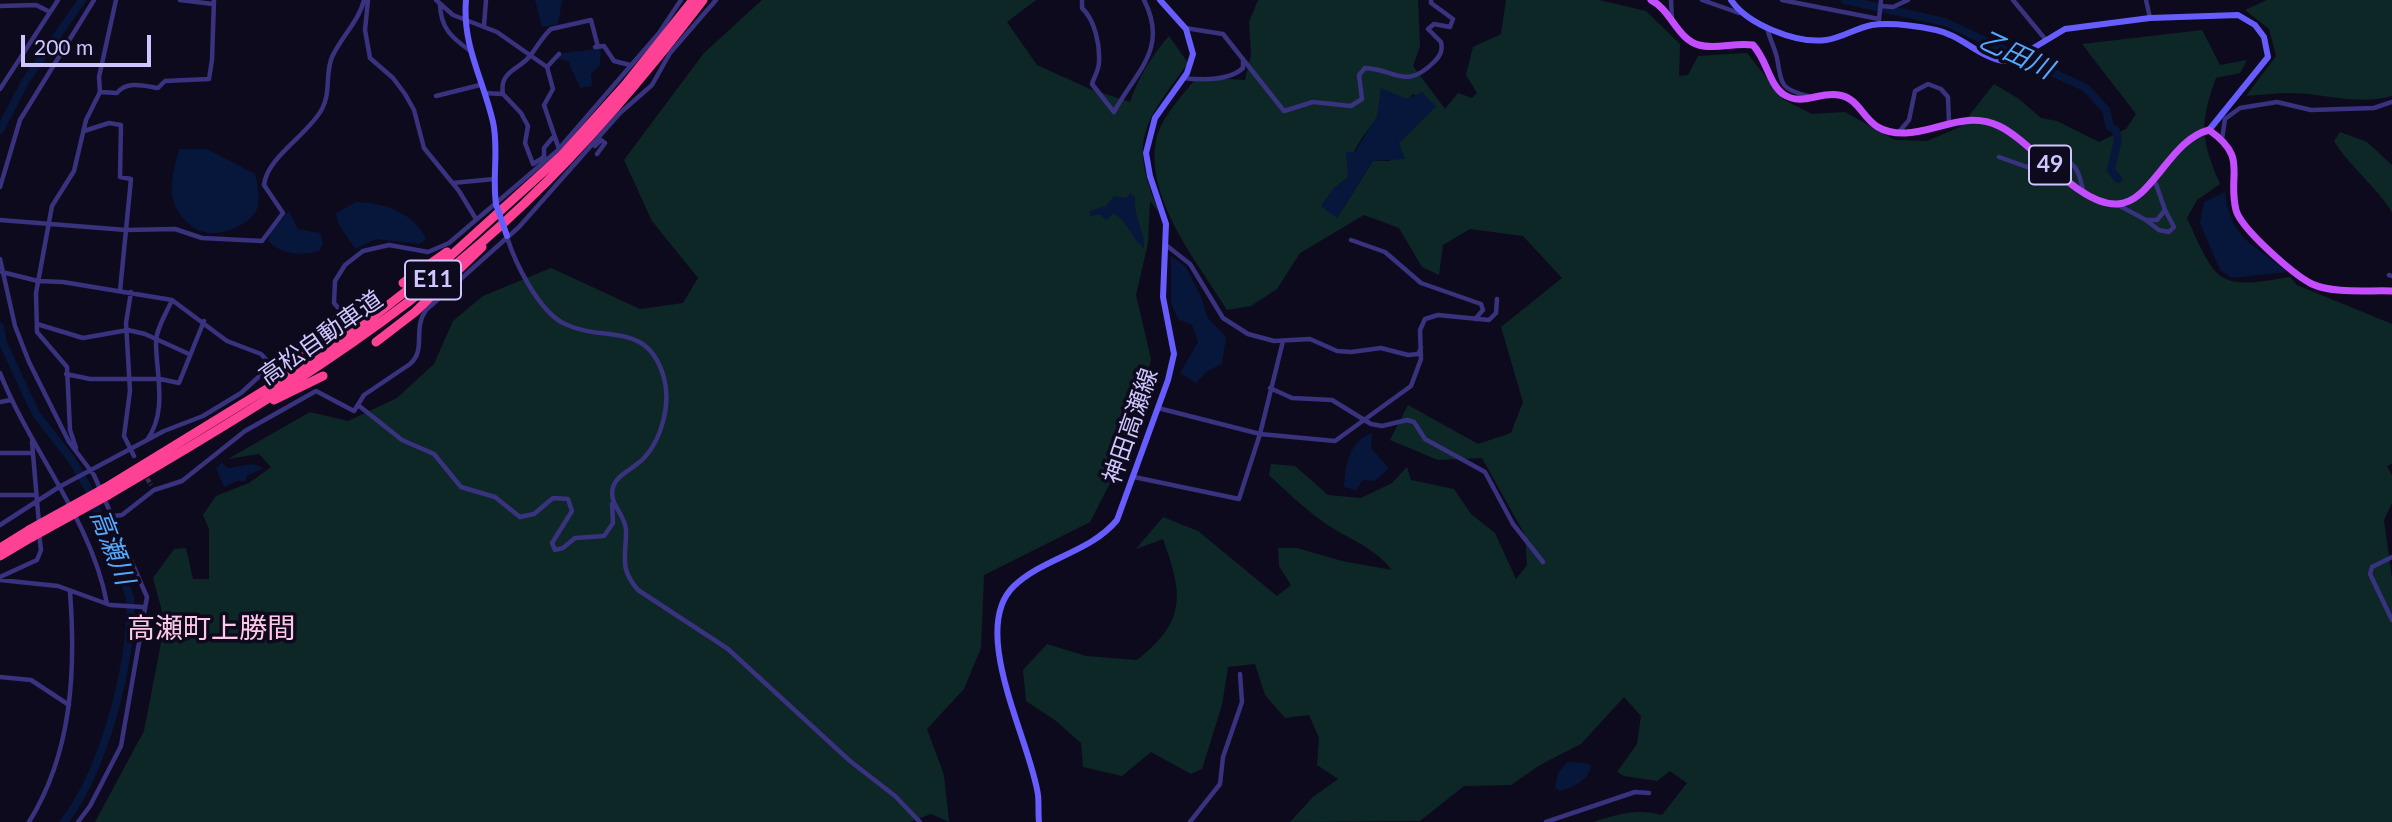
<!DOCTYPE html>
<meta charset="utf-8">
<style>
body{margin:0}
#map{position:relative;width:2392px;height:822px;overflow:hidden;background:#0e0a1d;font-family:Lato,sans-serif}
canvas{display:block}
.scale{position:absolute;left:21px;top:35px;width:130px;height:32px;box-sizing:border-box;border:4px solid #cfc6ff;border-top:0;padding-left:9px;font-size:21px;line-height:24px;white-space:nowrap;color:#cfc6ff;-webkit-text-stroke:5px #0e0a1d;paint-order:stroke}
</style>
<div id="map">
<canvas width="2392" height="822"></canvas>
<div class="scale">200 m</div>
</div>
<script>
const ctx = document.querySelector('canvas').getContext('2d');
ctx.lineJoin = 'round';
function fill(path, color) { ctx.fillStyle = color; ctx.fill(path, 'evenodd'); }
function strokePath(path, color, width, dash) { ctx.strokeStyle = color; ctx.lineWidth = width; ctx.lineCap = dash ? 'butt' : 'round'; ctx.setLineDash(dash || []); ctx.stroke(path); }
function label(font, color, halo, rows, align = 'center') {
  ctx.font = font + ' Lato,"Noto Sans JP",sans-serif'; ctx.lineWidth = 7; ctx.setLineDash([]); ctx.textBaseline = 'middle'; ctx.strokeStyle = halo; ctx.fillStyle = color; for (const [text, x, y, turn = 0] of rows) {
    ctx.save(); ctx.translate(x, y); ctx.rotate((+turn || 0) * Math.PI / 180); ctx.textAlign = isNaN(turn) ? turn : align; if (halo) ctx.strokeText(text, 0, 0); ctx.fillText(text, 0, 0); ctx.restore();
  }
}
fill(new Path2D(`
 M762 0H1036L1007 22 1037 65 1090 89 1130 102C1139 76 1151 57 1169 36L1188 63C1144 124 1128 138 1159 212L1150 201 1148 243 1136 295 1151 359 1134 437 1090 522 984 575 981 648 964 689 927 729 944 775 949 822 931 814 910 822H95L144 731 165 622 153 578 174 549 186 548 193 579H209V529L203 515 216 496 249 483 271 467 259 454 228 459 310 412 348 421 397 398 434 364 453 321 483 296 551 268 640 309 683 303 698 278 652 221 624 160 704 53Z
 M1258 0H1418L1420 46 1413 66 1445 109 1458 93 1472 98 1477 93 1466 75 1473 47 1501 34 1506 0H1599L1646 11 1680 44 1679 76 1688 75 1698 56 1747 53 1784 100 1812 114 1845 112 1895 140 1927 141 1960 127 1994 84 2019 99 2041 118 2057 121 2099 142 2126 129 2136 114 2082 44 2202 30 2220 65 2247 60 2240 73 2216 78C2199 124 2201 140 2220 184L2197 200 2187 218C2217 284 2217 290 2290 277L2297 285 2392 324V464L2387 466 2392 475V503L2384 520 2392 578V822H1593C1618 814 1637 808 1662 815L1687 783 1670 771 1657 781 1624 776 1617 772 1637 744 1641 716 1624 697 1581 744 1540 765 1511 785 1464 786 1420 821 1290 822 1313 797 1338 779 1317 765 1319 738 1309 715 1285 718 1265 695 1255 664 1228 667 1222 705 1202 769 1191 774 1151 752 1122 776 1083 767 1081 743 1056 721 1026 701 1023 670 1047 644 1086 656 1137 660C1187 621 1183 594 1163 539L1136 549 1163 517 1198 531 1277 596 1291 585 1279 566 1278 548H1297L1342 561 1392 570C1375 549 1356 542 1334 529 1310 514 1289 494 1269 475L1271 464 1295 466 1328 495 1361 498 1392 483 1407 467 1411 480 1454 489 1471 514 1495 533 1516 579 1527 565 1525 535 1482 458 1438 460 1390 440 1408 405 1478 444 1511 433 1523 402 1501 327 1562 278 1523 236 1470 229 1443 245 1439 275 1422 267 1399 228 1364 215 1300 253 1277 289 1251 306 1227 310C1198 262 1145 200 1156 140 1161 117 1184 94 1197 77L1245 80 1251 55 1249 22ZM1413 94 1436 106 1399 143 1390 161H1373L1337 218 1333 189 1348 177C1347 149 1378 115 1399 98L1408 99Z
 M2267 0H2392V96C2357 106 2325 93 2290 93 2275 93 2261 95 2246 96L2276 56 2269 29 2245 10Z
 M2340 132 2367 142 2392 165V212C2375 185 2350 167 2334 141Z`), '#0d2727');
fill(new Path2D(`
 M535 0H562L558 24 542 27Z
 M601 48 600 65 591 74 592 86 580 88 568 61 558 59 559 54Z
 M1381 88 1407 99 1422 92 1436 106 1399 143 1405 159 1373 161 1337 218 1321 206 1333 189 1348 177 1346 152H1355L1377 116Z
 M179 149H207L255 174C257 183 260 197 258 206 254 224 220 237 204 232 191 229 178 215 174 203 168 186 175 165 179 149Z
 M2225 192C2231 242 2254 242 2287 272L2232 278 2220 270 2200 223 2204 202Z
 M1130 193 1135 196C1133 217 1145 230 1144 248 1131 238 1128 222 1114 213L1107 220 1099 214 1090 216V211L1106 206 1114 196 1126 198Z
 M356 202C382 202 415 213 426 239L419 244 376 239 355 249 338 223 336 213Z
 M289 211 298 229 320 233 323 243 319 251C301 256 282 255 268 241L271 230Z
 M1171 256 1186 267 1202 299 1207 317 1226 337 1222 364 1207 371 1196 383 1180 373 1198 342 1192 325 1178 319 1171 303Z
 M1372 433 1371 448 1389 468 1375 481 1363 480 1356 490 1344 487C1345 466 1350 440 1372 433Z
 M222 463 228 468 252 464 264 468 246 476V481H237L224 487 216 468Z
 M1567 762 1586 763 1591 766C1588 781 1573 787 1560 791L1555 788 1558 774Z`), '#06173b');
strokePath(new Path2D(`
 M1845 0 1945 22 2086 88 2106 110 2110 127 2116 130 2118 140 2111 170 2118 179
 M0 130 26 80 82 0
 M0 327 3 343 36 414 72 460 89 490 130 597C133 662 104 770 64 822`), '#06173b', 8);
strokePath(new Path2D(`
 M144 473 151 485`), '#35304a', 4.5, [4.5, 2]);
strokePath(new Path2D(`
 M180 0 213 4
 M368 0 365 30 370 58 393 78 405 94 414 110 424 148 459 191 476 219
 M436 0 453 15 497 32 547 67 559 54
 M1082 0V8C1095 20 1100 45 1099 62 1099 70 1094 77 1092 84L1114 112C1136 71 1169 49 1144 0
 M1671 0 1672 20
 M1702 0 1739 13
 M1782 0 1879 19
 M2013 0 2046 40
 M2146 0 2150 18
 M440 5C441 28 451 37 469 50
 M0 6 36 5 48 11
 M1881 6 1893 7 1908 0
 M1879 20 1881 0
 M484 26 486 0
 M1767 27C1769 38 1775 48 1777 58 1782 85 1780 89 1808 96
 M1185 28 1223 34 1284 111 1313 102 1351 106 1362 99 1359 75 1365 68C1395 69 1405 91 1434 62 1440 56 1443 51 1441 42L1428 29 1434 24 1450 27 1453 19 1431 3V0
 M595 47 604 46 614 61 630 65
 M547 67 553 89 544 105 559 149
 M1183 78C1201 80 1229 81 1243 68V59
 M0 89 58 0
 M100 92 117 93C127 80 145 86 158 88L165 81 209 79 212 60 214 0
 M484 93 503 94 521 113 528 126 525 143 533 164 544 157 545 160
 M503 94C499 71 519 70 530 56 538 46 542 37 551 29L591 20 598 47
 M436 96 480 85
 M84 131 109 123 121 125 120 177 131 179 120 291
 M1899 132 1909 120 1915 91 1928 84 1941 89 1948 97 1949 123
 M2222 139 2225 119 2240 108 2277 102 2311 110 2374 108 2392 102
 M595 146 601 140 605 143 597 154
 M544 157V148L554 136
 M1999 157 2027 167 2033 165 2038 155
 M2042 158 2052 154C2074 161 2079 168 2083 191
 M453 183 494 179
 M0 187 20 120 94 0
 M2118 205 2146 220H2157L2165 210 2156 184
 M0 220 126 230 175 229 202 238 262 241 283 213 264 185C267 157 308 135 322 109 331 93 325 73 332 57 341 37 359 21 364 0
 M2147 221 2159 230 2169 232 2174 227 2165 210
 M507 237C515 263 539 312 565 324 605 343 648 320 664 378 671 403 662 439 644 458 635 468 617 474 613 487 608 505 626 514 626 531 626 558 619 568 638 590L728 649 850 761 895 796 920 822
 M1351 240 1385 252 1421 283 1481 304 1483 310 1475 319
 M1166 245 1190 264 1223 318 1248 334 1274 341 1310 339 1337 351 1351 352 1381 348 1408 355 1418 354 1421 348
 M0 259 15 326 29 362 69 442 94 475 147 597 121 746 90 806 78 822
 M2 272 38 281 63 282 172 300 227 341 261 354 273 367
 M2389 275 2392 276
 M131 292 126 323 130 391 124 436 134 456
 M37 324 83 338 128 330 145 334 189 354
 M0 373C31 451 92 521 107 604
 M66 374 90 379H160L179 383 204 321
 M1270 388 1292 398 1332 400 1371 424 1382 426 1407 420 1414 422 1425 439 1485 472 1513 524 1543 562
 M0 402 11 400
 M358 405 402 440 434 454 461 487 495 497 520 517 534 514 553 498 568 499 572 511 552 543 555 550 563 548 575 538 604 536 613 523 612 504
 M1158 408 1260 434 1335 441 1411 386 1421 359 1420 330 1425 319 1438 315 1489 320 1496 313 1497 299
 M147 440C168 411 156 374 156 342 156 329 167 312 172 300
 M32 442 39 524
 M76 448 70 430 67 367 37 332 36 293 52 206 74 171 86 120 100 92 99 77 116 0
 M0 453H32
 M1134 477 1239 499 1260 434 1283 341
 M0 495H36
 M113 516 122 515 154 490 182 481 245 431 316 391 354 411 364 395 410 364C427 349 412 330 426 310L519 227 620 113 652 85 670 53 716 0
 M0 525 59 487 164 431 203 416 241 393 287 351 325 332 340 310 334 303 335 281 345 265 363 251 389 245 428 252 449 243 557 151 659 33 681 0
 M2392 557 2372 567 2370 574 2392 620
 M0 577 37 560 41 550 39 533
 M0 580 58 586 110 605 143 607
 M0 677 31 680 69 705
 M29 822C72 753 76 671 70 592
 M1190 822 1220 784 1223 757 1242 702 1240 674
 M1546 822 1635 792 1649 793`), '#38327f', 4.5);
strokePath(new Path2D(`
 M466 0C462 45 483 79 493 122 499 149 492 176 496 204
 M1731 0C1747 24 1796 44 1826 40 1842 38 1856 28 1872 25 1893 22 1916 26 1936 30 1961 35 1980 58 2004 61L2015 59 2065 29 2150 18 2238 15 2255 25 2264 37 2268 57 2209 130
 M1039 822C1038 813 1039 804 1038 795 1031 742 968 630 1014 586 1043 558 1091 552 1117 520L1168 380 1174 354 1163 297 1166 224 1150 176 1146 153 1155 118 1187 73 1193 54 1186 29 1160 0`), '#675dff', 6);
strokePath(new Path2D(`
 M1651 0C1671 10 1677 39 1699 45 1716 50 1735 42 1753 45 1767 60 1769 84 1783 94 1802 107 1820 91 1839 95 1867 100 1861 134 1905 133 1937 132 1966 110 1999 126 2033 142 2078 206 2117 204 2152 203 2169 140 2209 130 2249 158 2227 173 2236 210 2241 229 2294 275 2312 284 2334 294 2369 290 2392 291`), '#c34dff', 7);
strokePath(new Path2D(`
 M403 283 447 252
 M376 342 415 312 482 247
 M275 378 347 322
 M274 400 323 376
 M105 488 296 371 355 331 446 260 562 155 625 85 693 0
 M108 495C254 410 402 321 525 203 590 141 648 72 703 0
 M0 548 29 530
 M0 556 32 537`), '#ff4196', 9);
strokePath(new Path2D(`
 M496 204 507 236`), '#675dff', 6);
strokePath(new Path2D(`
 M29 530 105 488
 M32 537 108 495`), '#ff4196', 9);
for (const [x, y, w] of [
 [2050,165,42],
 [433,280,56]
]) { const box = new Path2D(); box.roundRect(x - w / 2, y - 19.5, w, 39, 5); ctx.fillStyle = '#0e0a1d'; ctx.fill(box); strokePath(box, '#cfc6ff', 2); }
label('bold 23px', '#cfc6ff', null, [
 ["49",2050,165],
 ["E11",433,280]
]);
label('24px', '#cfc6ff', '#0e0a1d', [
 ["高松自動車道",321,338,-35],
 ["神田高瀬線",1131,426,-71]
]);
label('italic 26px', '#54aaff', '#0e0a1d', [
 ["乙田川",2016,55,25],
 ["高瀬川",112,547,69]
]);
label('28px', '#ffc8e9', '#0e0a1d', [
 ["高瀬町上勝間",211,629]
]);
</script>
